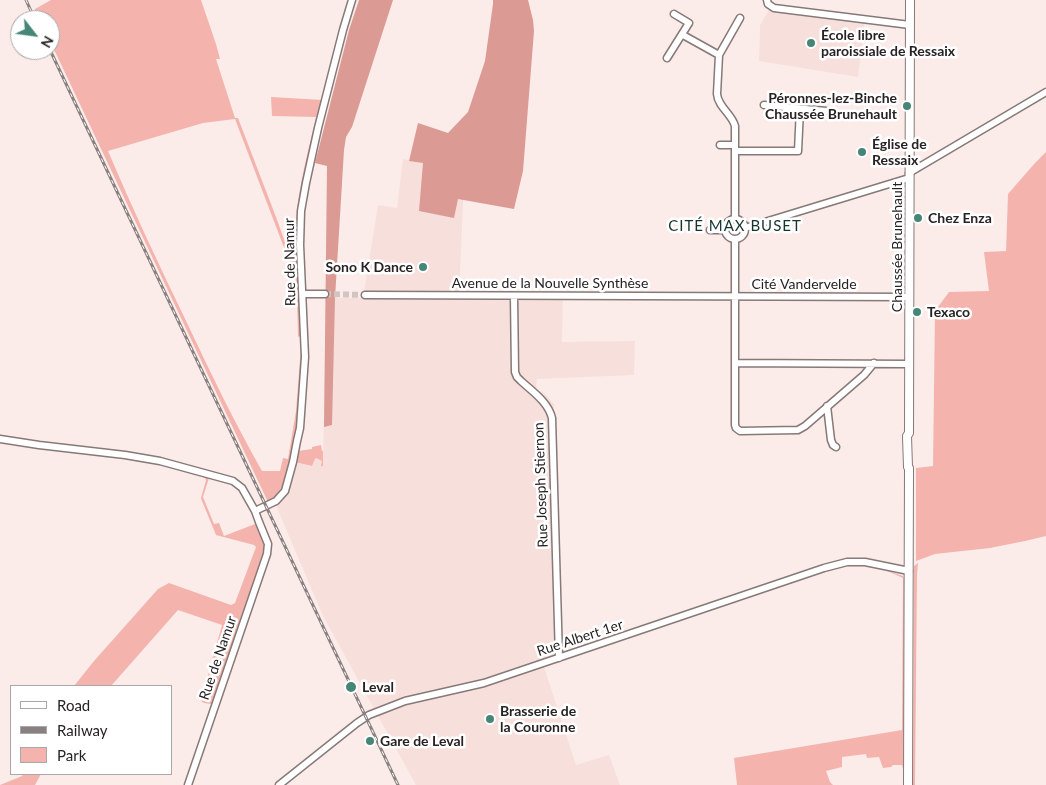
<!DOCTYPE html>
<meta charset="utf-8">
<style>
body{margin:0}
#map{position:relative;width:1046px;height:785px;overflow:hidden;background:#fbecea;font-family:Lato,sans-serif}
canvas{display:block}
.legend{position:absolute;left:10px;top:685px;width:162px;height:90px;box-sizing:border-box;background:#fff;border:1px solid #a9a7a7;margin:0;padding:6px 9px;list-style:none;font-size:15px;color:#282222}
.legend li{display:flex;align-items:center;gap:10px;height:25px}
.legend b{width:25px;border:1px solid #a9a7a7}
.north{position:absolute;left:10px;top:10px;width:50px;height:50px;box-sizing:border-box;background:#fff;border:1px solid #a9a7a7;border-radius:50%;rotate:120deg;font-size:14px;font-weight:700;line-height:20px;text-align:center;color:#282222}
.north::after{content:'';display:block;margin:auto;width:18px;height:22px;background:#458676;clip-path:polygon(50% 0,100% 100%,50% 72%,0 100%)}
</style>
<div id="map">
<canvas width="1046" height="785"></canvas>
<ul class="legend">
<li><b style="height:6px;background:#fff"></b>Road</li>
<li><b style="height:6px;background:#8a807f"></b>Railway</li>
<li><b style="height:14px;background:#f4b4ad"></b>Park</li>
</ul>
<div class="north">N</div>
</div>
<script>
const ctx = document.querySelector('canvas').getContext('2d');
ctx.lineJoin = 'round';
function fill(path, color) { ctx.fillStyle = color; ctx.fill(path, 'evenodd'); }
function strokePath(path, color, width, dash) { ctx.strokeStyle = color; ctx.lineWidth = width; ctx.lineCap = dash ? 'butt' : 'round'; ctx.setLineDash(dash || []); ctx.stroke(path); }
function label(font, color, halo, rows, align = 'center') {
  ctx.font = font + ' Lato,sans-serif'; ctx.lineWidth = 5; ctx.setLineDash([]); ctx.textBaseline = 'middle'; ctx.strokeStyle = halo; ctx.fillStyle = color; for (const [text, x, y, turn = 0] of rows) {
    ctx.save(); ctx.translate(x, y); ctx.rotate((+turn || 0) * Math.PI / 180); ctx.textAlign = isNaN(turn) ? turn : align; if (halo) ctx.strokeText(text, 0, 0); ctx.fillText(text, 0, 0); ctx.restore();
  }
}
fill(new Path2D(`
 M770 8 865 22 858 77 759 61 760 25Z
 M403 159 468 172 463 202 459 298 563 297 562 342 635 341 634 375 537 379 536 386 537 389 539 391 543 392 554 404 561 644 562 647 565 651H570L576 650V656L544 667 576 765 609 755 620 785H416L323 616 274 501 275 496 287 481 295 462 312 466 315 459 316 458 322 461 323 466 326 298H363L378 205 397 208Z`), '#f7dfdc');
fill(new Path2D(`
 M51 0H201L216 44 220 59H216L235 118H238L276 217 285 242 296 243C294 200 307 158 316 117L272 116 271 97 323 100 297 254 299 270 298 272 299 290 301 292 303 335 298 337 297 297 295 272 283 245 235 119 203 123 108 151C133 210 160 267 188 325 211 374 235 423 262 471H280L283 458 288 459 296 411 301 346 304 347C301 391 300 436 288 478 285 486 277 492 274 501L268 502 50 41V20H40L35 9Z
 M1046 152V536L1025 541 990 548 935 554 916 561V468L933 466 935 311 949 292 989 291 984 252 1006 251 1008 194 1035 163Z
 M321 445 322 451H323V466H321L322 461 316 458 315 459 312 466 295 462 298 451 312 449V447Z
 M204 476 207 477 209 478 203 497 214 524 219 523 224 536 255 524 263 536 266 549 215 700 211 704 204 703 201 701 222 625 178 610 111 686H74L94 661 158 589 169 583 231 605 235 603 256 547 254 545 216 535 202 501 201 498 206 480Z
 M918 563 917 575 915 785H913L914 566Z
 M885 570 903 576 906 583V769H903L902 765H893L891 767 883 768 879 757 867 758 866 754 842 757V767L826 771 830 782 833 785H737L734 758 902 730 903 578Z
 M23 774H41L35 785H0L22 776Z`), '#f4b4ad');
fill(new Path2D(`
 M359 0H393L352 127 346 137 344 150 335 298 332 425 324 427 327 166 315 163 349 30Z
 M493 0H528L533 20 534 31 523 171 514 209 458 199 454 218 419 211 423 163 409 161 418 123 448 133 468 112 485 61 493 4Z`), '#db9a93');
strokePath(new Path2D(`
 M325 294 365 295`), '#d1c4c2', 6, [6, 3]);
const minor = new Path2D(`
 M767 0 768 4 774 8 910 25
 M683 35 719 55
 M667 58 689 23 674 14
 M764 105 826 111
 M720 145H735
 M735 151H798L800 109
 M909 173 1046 92
 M725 229a10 10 0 1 1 20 0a10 10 0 1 1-20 0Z
 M735 219V126C732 114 718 107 717 94L719 55 740 18
 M745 228 909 178
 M710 230H724
 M735 239V425L736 428 740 431 798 430 805 426 864 375 874 363
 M303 294H325
 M365 295 909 297
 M514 296 515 372 517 377 521 381C533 392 548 402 552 418L559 658
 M735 363 909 364
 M827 406 831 440 833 445 836 447
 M0 439 39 445 125 455 160 461 233 481 242 488 255 511 259 522 268 544 267 554 188 785
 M255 511 276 501 285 491 293 462 297 441 300 428 305 357 300 245 301 211 306 183 318 128 343 30 352 0
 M279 785 357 723 369 715 405 701 484 683 824 568 847 562H865L909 571`);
const major = new Path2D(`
 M908 785 909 468 908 467 907 436 909 433 910 0`);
strokePath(minor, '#867977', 9);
strokePath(major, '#867977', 10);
strokePath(minor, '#fff', 6);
strokePath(major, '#fff', 8);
const rail = new Path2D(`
 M26 0 35 20
 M50 50 398 785`);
strokePath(rail, '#8a807f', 3);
strokePath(rail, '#fff', 1, [4]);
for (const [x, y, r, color] of [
 [811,43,5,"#458676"],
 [907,106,5,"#458676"],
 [862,152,5,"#458676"],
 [918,218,5,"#458676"],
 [423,267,5,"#458676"],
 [917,312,5,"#458676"],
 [351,687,6,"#458676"],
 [490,719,5,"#458676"],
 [370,741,5,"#458676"]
]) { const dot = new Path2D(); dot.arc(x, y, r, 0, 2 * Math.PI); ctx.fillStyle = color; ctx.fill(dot); strokePath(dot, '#fff', 2); }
label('bold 14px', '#282222', '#fff', [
 ["École libre",821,35],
 ["paroissiale de Ressaix",821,51],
 ["Péronnes-lez-Binche",897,98,"right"],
 ["Chaussée Brunehault",897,114,"right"],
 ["Église de",872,144],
 ["Ressaix",872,160],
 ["Chez Enza",928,218],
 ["Sono K Dance",413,267,"right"],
 ["Texaco",927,312],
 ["Leval",362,687],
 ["Brasserie de",500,711],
 ["la Couronne",500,727],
 ["Gare de Leval",380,741]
], 'left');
label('14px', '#282222', '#fff', [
 ["Chaussée Brunehault",897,247,-90],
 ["Rue de Namur",290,262,-91],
 ["Avenue de la Nouvelle Synthèse",550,283],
 ["Cité Vandervelde",804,284],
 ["Rue Joseph Stiernon",541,485,-92],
 ["Rue Albert 1er",580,638,-18],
 ["Rue de Namur",218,658,-71]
]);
ctx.letterSpacing = '1px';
label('15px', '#15342c', '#fff', [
 ["CITÉ MAX BUSET",735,226]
]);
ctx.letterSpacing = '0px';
</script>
